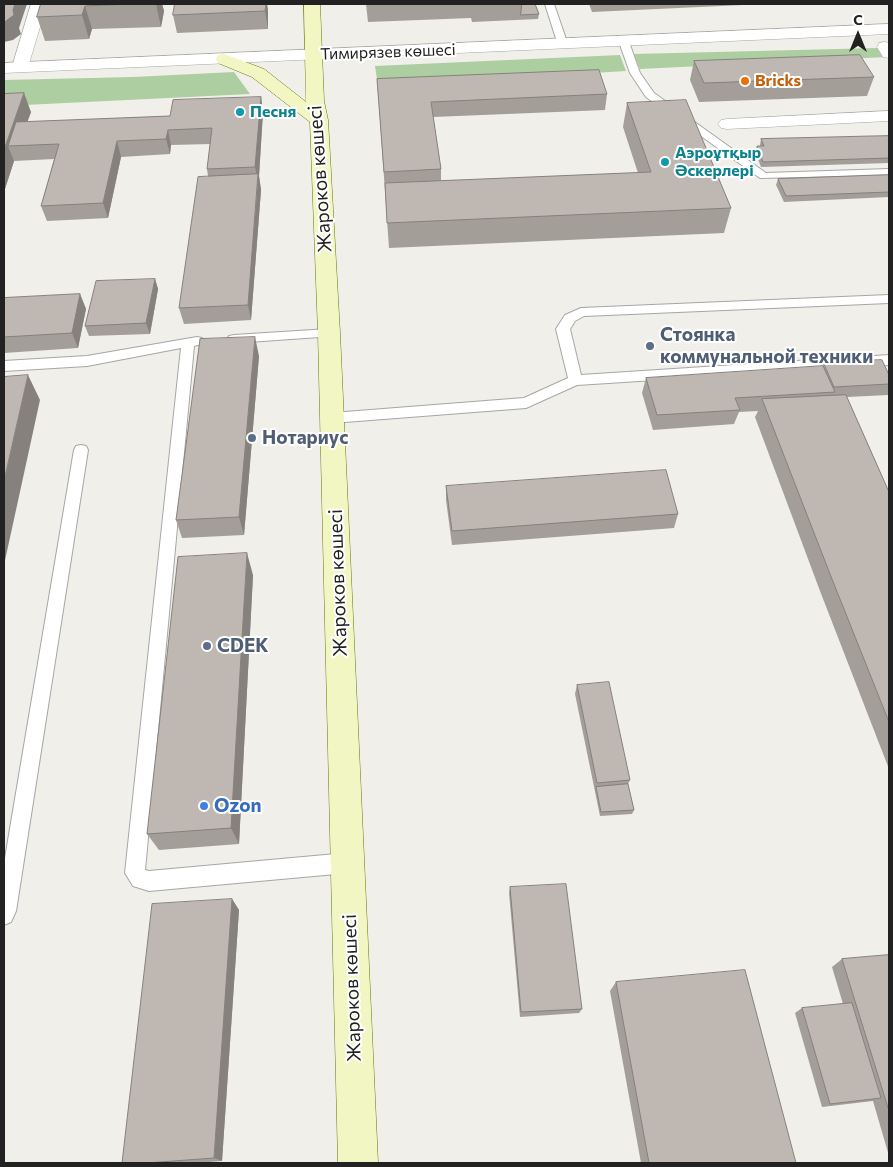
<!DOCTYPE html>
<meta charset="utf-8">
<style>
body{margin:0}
#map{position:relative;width:893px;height:1167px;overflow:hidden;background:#f1efea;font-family:Commissioner,sans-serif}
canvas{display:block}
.frame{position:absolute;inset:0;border:5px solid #222;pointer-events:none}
.north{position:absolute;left:833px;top:10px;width:50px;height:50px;-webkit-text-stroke:4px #fff;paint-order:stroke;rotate:0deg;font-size:14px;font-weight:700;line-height:20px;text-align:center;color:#222}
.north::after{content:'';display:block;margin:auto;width:18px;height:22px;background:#222;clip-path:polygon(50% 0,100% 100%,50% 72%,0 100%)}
</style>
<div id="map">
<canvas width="893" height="1167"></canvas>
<div class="frame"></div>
<div class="north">С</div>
</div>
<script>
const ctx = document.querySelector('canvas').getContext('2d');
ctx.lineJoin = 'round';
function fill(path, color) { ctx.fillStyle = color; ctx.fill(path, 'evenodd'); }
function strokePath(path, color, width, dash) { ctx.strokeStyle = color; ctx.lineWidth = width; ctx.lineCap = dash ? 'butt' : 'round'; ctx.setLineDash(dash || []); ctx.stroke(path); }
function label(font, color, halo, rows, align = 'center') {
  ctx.font = font + ' Commissioner,sans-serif'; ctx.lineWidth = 4; ctx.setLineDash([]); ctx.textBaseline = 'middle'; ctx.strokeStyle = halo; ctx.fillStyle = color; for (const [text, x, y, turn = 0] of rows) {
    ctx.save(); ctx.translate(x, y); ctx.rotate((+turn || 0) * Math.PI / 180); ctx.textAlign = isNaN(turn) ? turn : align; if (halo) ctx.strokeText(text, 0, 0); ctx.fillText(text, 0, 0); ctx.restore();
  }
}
fill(new Path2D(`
 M878 48 887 57 640 69 634 54Z
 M620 55 626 71 378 86 375 66Z
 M234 72 250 94 4 106V80L133 77Z`), '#adcea1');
const service = new Path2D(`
 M545 4H554L568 45 566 47H560L558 45Z
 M624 39 629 42 640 73 654 93 766 173 889 169V175L760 178 646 97 630 73 619 42Z
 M889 295V303L584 316 575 321 570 329 581 375 889 355V365L577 385 526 408 332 423 327 422 325 418 327 414 332 413 524 398 568 378 556 329 565 315 581 308Z
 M329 329 334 330 336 333 334 336 234 343 229 342 227 339 229 336 234 335Z
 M197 337 202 338 204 341 202 344 194 346 145 870 149 871 347 853 354 856 357 863 354 870 347 873 149 891 133 886 125 873 181 348 87 366 4 371V361L87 356Z
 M81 445 86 446 88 450 16 911 11 922 4 925V864L74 450 76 446Z`);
const minor = new Path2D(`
 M31 4H47L28 67 26 71H14L12 67Z
 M885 42 889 43V58L883 57 877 47 879 43Z
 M889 111V121L727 129 721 128 718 124 721 120 727 119Z`);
const tertiary = new Path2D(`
 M889 24V34L4 73V63Z`);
const secondary = new Path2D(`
 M304 4H320L324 101 328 120 340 333 378 1163H338L318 333 310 122 252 77 218 63 216 59 218 55 224 54 264 69 306 102Z`);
strokePath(service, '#a6a6a6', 2);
strokePath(minor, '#a6a6a6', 1);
strokePath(tertiary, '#a6a6a6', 1);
strokePath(secondary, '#67760c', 1);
fill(service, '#fff');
fill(minor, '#fff');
fill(tertiary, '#fff');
fill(secondary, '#f2f6c3');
fill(new Path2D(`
 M41 4H162L164 11 161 27 92 29 89 39 45 41 37 17Z
 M175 4H267L268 11V29L177 33 173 15Z
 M366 4H535L539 14 538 19 472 22 471 18 368 22Z
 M589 4H744L743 5 592 12Z
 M694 61 874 77 867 96 699 102 690 80Z
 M377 79 607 94 605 110 433 117 441 169V181L638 173 623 127 627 103 731 208 724 233 389 248Z
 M4 94 31 112 27 122 170 116 261 97 263 112 259 176 261 190 251 320 184 324 179 308 208 176 207 169 210 144 171 145 170 154 121 157 108 218 47 221 41 206 54 159 14 161 4 192Z
 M889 136V163L761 167 755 151 757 146H760V145L761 139Z
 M889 175V197L784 202 776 185 778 179Z
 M155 279 158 289 150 334 89 336 85 326Z
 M80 294 86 309 78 348 4 353V298Z
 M259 356 244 535 182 538 176 520Z
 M823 362 889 375V393L888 395 847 397 889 492V769L820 591 755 417 758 411 739 412 734 424 653 430 642 393 646 378 821 367Z
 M446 486 678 514 674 528 452 545 446 500Z
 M253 575 239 844 159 850 147 834Z
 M577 685 630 780 628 784 634 810 632 814 600 816 575 694Z
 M510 887 582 1009 579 1013 520 1017 509 893Z
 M232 899 239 910 222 1161 197 1163H122Z
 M889 955V1156L873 1101 822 1107 795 1013 802 1008 843 1004 832 967 842 959Z
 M616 982 796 1163H641L610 991Z`), '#a49e99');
fill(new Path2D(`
 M15 4H27L19 28 21 34 13 40 4 42V22Z
 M156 4H162L164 11 161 27Z
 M266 4H267L268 11V29L265 11Z
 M85 6 92 29 89 39 82 15Z
 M24 93 31 112 19 145 8 146 14 161 4 192V150Z
 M261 97 263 112 259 176 261 190 251 320 248 305 258 181 255 167Z
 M168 130 171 145 170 154 166 139Z
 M117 141 121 157 108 218 103 203Z
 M155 279 158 289 150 334 146 323Z
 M80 294 86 309 78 348 72 333Z
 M255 337 259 356 244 535 239 517Z
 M28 375 40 400 4 565V481Z
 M247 553 253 575 239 844 231 828Z
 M232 899 239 910 222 1161 214 1158Z`), '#86817d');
const building = new Path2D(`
 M4 4H15L13 10 14 15 6 21 4 22Z
 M41 4H130L85 6 82 15 37 17Z
 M175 4H266L265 11 173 15Z
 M522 4H535L539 14 521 15Z
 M860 55 874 77 704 83 694 61Z
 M599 70 607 94 431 102 441 169 384 172 377 79Z
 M24 93 4 150V94Z
 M261 97 255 167 207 169 212 128 168 130 166 139 117 141 103 203 41 206 59 144 8 146 16 122 170 116 173 100Z
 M686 100 731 208 387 223 385 183 651 172 627 103Z
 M889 136V158L763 162 757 146H764L761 139Z
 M258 174 248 305 179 308 198 177Z
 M889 175V192L786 196 778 179Z
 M155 279 146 323 85 326 96 281Z
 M80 294 72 333 4 337V298Z
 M255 337 239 517 176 520 200 339Z
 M882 360 889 375V384L834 387 823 362Z
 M823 366 835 392 735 398 740 410 657 415 646 378Z
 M28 375 4 481V377Z
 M846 395 889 492V722L830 574 762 399Z
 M666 470 678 514 452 531 446 486Z
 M247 553 231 828 147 834 178 557Z
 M609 682 630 780 597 783 577 685Z
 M628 784 634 810 601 812 596 787Z
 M566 884 582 1009 521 1012 510 887Z
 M232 899 214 1158 146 1163H122L152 904Z
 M889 955V1111L842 959Z
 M745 970 796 1163H649L616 982Z
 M852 1003 881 1098 830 1104 802 1008Z`);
fill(building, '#bfb8b2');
strokePath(building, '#86817d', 1);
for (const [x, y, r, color] of [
 [745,81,5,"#e8710a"],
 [240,112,5,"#0f9aa8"],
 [665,162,5,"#0f9aa8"],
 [650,346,5,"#5c6f8a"],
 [252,438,5,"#5c6f8a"],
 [207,646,5,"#5c6f8a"],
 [204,806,5,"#3f7fe0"]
]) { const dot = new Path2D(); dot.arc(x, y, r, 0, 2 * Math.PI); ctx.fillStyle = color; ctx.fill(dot); strokePath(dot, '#fff', 2); }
label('16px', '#222', '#fff', [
 ["Тимирязев көшесі",388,52,-2]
]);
label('bold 16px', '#c56008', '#fff', [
 ["Bricks",755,81]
], 'left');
label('bold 16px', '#0d838f', '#fff', [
 ["Песня",250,112],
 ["Аэроұтқыр",675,153],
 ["Әскерлері",675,171]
], 'left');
label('19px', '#222', '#fff', [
 ["Жароков көшесі",320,179,-94],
 ["Жароков көшесі",338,583,-92],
 ["Жароков көшесі",352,988,-92]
]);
label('bold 19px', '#4e5e75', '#fff', [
 ["Стоянка",660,335],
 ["коммунальной техники",660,357],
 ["Нотариуc",262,438],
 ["CDEK",217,646]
], 'left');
label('bold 19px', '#366cbe', '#fff', [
 ["Ozon",214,806]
], 'left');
</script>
